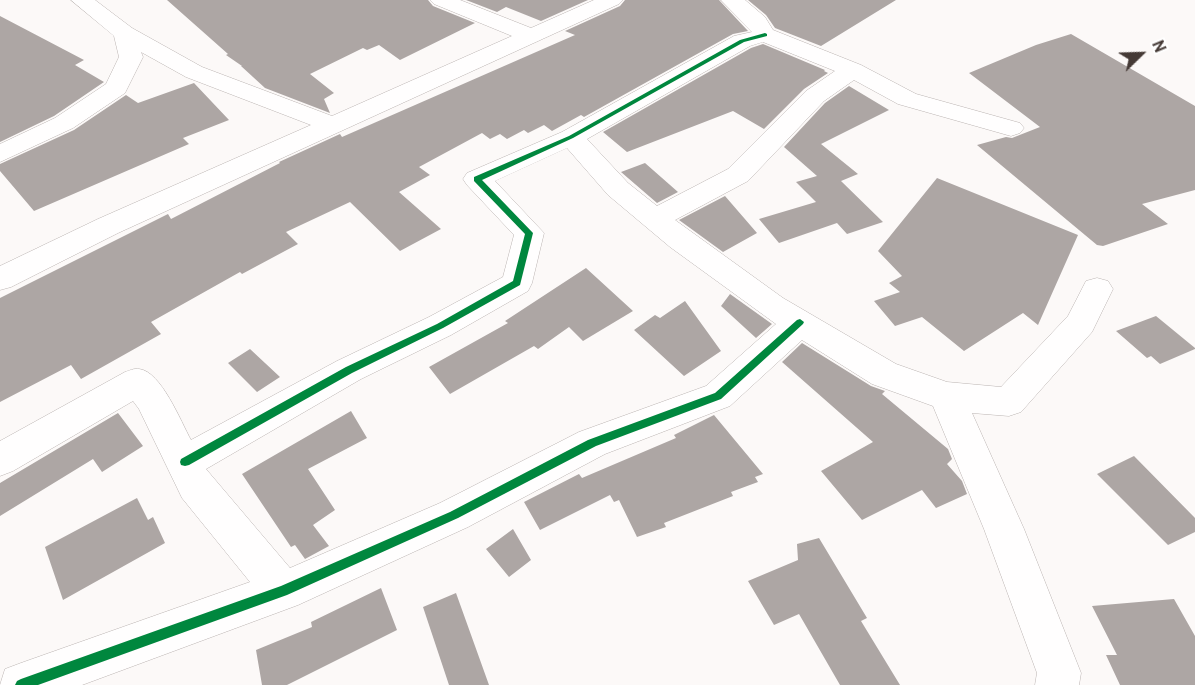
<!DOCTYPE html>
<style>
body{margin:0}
#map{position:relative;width:1195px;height:685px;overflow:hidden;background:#fcf9f8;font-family:Overpass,sans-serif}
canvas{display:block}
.north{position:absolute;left:1111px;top:24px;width:60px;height:60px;-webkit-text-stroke:4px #fff;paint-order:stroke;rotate:67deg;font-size:16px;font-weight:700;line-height:24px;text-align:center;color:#453a36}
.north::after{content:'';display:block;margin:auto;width:21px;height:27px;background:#453a36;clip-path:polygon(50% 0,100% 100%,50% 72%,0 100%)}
</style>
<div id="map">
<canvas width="1195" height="685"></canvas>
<div class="north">N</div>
</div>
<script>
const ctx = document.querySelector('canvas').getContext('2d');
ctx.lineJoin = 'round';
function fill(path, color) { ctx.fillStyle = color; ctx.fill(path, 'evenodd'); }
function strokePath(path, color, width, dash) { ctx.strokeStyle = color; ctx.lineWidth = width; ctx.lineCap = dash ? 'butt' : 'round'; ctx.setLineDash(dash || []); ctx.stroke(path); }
fill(new Path2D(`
 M167 0H428L433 6 475 23 400 60 379 45 367 50 363 48 310 74 334 93 324 99 330 113 265 88 241 66H242L226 55 228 54Z
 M466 0H588L541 21 506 7 497 12Z
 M625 0H719L748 31 733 34 584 117 581 115 552 131 544 125 528 133 524 130 507 139 500 134 490 139 482 133 419 167 430 175 399 192 441 229 400 251 350 202 286 232 298 244 242 274 240 272 151 322 161 334 81 379 71 365 0 402V298L168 214 171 219 280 163 279 162 340 134 342 137 575 35 565 31 620 6Z
 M748 0H896L821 46 775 28 766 15Z
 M0 16 84 60 75 65 104 82 54 116 0 142Z
 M1071 34 1195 106V190L1142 204 1168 224 1103 246 1097 245 977 145 1006 137 1012 138 1040 127 969 73 1036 45Z
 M763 44 825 70 824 71 828 73 804 89 764 129 733 111 627 152 603 132 751 48Z
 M194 83 229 120 183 138 189 144 34 211 0 171V164L74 130 126 95 138 103Z
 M849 86 889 110 821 144 858 174 841 181 883 222 847 234 837 223 779 243 759 219 816 202 796 182 817 176 784 147 825 103Z
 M645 163 678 192 657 203 621 172Z
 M937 178 1078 235 1038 325 1023 313 964 351 922 317 895 326 874 301 900 292 889 283 902 276 878 251Z
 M725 196 757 233 723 252 679 220Z
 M586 268 633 311 583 341 569 327 538 349 534 346 450 394 429 367 508 323 505 321Z
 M730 294 772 324 756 338 721 306Z
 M685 301 721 351 684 376 634 330 655 315 660 318Z
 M1156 316 1195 348V349L1160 364 1151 356 1147 358 1116 331Z
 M802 343 871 386 885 391 882 394 948 449 952 459 947 464 962 481 967 494 936 508 922 490 862 520 821 471 873 442 782 362Z
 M250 349 280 377 257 392 228 363Z
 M351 411 367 438 308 469 335 510 313 525 329 546 305 559 295 545 291 547 242 474Z
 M118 413 143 446 102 472 93 459 0 516V483Z
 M714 415 763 474 755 477 758 482 731 492 733 496 664 523 666 527 637 537 619 500 614 502 610 495 540 530 524 502 579 474 582 478 676 438 674 435Z
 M1134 456 1195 518V532L1168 545 1097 474Z
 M137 498 148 520 153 517 165 543 63 600 45 547Z
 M513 529 531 560 509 577 486 549Z
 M819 538 867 618 861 621 900 685H840L799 614 774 625 748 581 798 560 797 544Z
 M381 588 397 630 287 685H262L256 650 312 627 311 622Z
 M456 593 489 685H449L423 607Z
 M1174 599 1195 636V685H1120L1106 655H1117L1092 606Z`), '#ada6a4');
const minor = new Path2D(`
 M71 0H95L132 28 202 67 332 116 512 36 434 4 430 0H460L531 28 594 0H623L619 4 118 233 11 287 0 290V266L98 219 311 125 186 77 141 52 143 57 125 93 73 128 0 162V144L55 118 106 84 119 57 114 36Z
 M721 0H745L765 17 773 30 861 65 916 94 1020 123 1024 128 1020 133 1011 136 898 104 854 80 824 101 748 181 675 220 783 298 896 364 947 382 1001 387 1068 316 1086 281 1097 278 1108 281 1113 289 1092 332 1021 412 1009 416 972 413 1024 529 1081 673 1079 685H1035L1037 673 984 529 933 406 872 384 802 340 730 406 605 454 468 527 298 605 82 685H0L5 669 21 663 250 582 182 498 139 409 133 401 13 471 0 476V441L125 372C129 371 134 368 139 369 161 371 181 422 191 440L337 361 429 317 503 277 514 235 467 185 463 179 467 173 562 132 734 36 752 32ZM763 42 835 71 806 91 728 169 657 206 628 183 587 139 750 46ZM567 148 608 195 670 247 776 324 706 386 579 432 440 503 290 568 206 469 361 379 451 335 528 291 532 283 544 233 495 181Z`);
strokePath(minor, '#bbb4b2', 1);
fill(minor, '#fffefe');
fill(new Path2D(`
 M765 33 767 34V36L744 42 573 138 482 180 533 233 520 285 443 328 352 373 189 465 185 466 181 465 180 462 181 459 346 367 437 324 513 281 525 234 474 181V177L569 136 740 40Z
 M800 319 804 322 803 324 721 399 596 446 458 518 287 595 38 685H15L17 681 21 679 281 586 450 512 588 440 715 393 797 320Z`), '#00873e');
</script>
